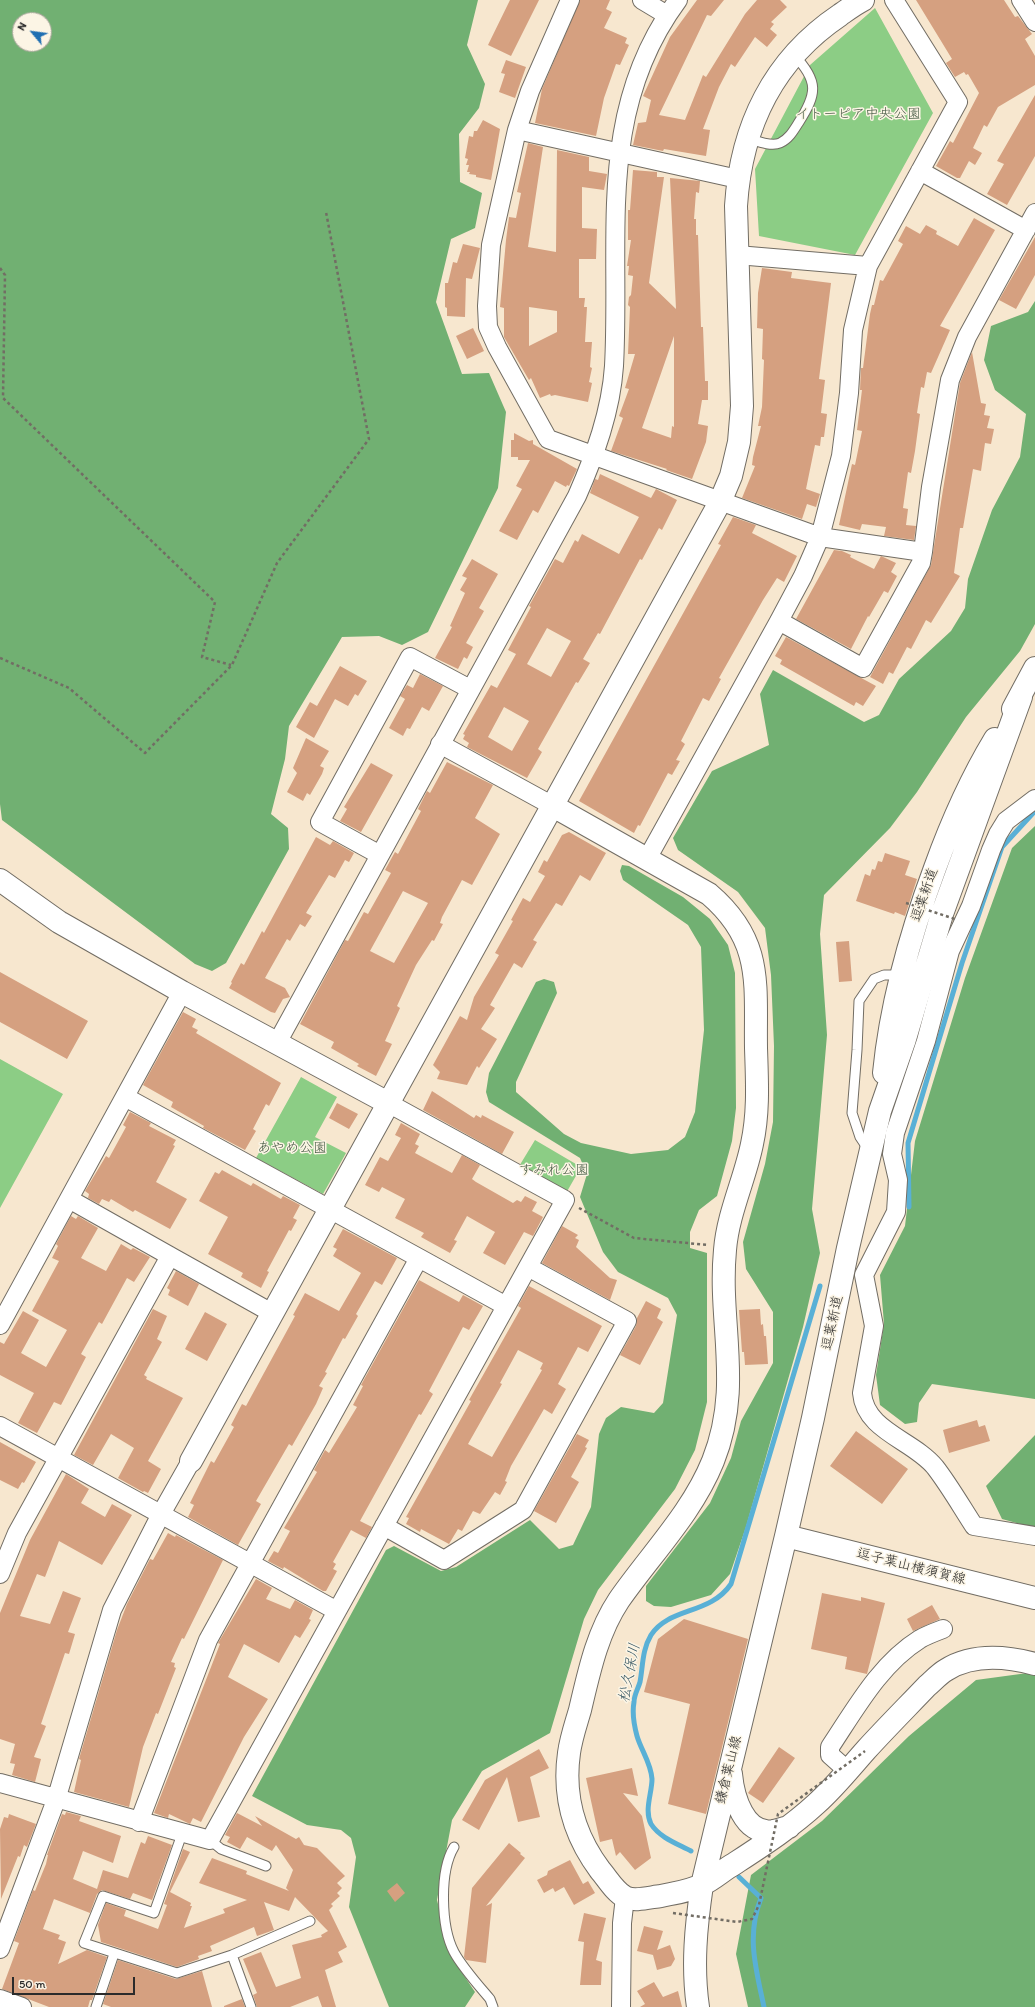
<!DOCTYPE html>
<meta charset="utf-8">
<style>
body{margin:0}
#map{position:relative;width:1035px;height:2007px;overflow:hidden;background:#f7e7cf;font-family:Itim,sans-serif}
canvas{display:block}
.north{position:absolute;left:12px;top:12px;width:40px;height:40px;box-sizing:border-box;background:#fcf5e5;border:1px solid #a8a49b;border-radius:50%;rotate:299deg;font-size:11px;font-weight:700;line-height:16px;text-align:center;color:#2b2b2b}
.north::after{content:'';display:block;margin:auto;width:14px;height:18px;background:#1f6fb2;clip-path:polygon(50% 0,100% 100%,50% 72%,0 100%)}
.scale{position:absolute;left:12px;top:1977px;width:123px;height:18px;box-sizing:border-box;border:2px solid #2b2b2b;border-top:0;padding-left:5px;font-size:12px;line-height:14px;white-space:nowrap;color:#2b2b2b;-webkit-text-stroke:3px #fcf5e5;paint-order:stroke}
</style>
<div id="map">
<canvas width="1035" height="2007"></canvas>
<div class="north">N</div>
<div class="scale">50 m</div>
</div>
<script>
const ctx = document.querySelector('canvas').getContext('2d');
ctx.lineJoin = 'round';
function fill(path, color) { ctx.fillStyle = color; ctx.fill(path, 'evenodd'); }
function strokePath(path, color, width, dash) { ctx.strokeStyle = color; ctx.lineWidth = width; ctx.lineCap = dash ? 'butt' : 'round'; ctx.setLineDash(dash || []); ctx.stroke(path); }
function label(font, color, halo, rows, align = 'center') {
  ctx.font = font + ' Itim,"Klee One",sans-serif'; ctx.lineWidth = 3; ctx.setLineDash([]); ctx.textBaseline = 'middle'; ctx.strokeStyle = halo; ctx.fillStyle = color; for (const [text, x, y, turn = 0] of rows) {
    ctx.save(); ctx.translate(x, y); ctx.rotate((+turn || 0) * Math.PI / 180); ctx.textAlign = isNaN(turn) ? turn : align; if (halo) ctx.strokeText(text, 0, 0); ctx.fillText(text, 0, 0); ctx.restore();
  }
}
fill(new Path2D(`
 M875 8 933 113 855 255 759 236 755 169 810 65Z
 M0 1059 63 1094 0 1208Z
 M301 1077 337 1097 315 1137 346 1153 323 1194 256 1158Z
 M535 1140 581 1167 565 1195 518 1168Z`), '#8ccd85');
fill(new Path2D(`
 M0 0H478L467 45 485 84 479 108 459 134 460 182 482 193 475 228 451 239 436 302 462 374 489 373 506 412 498 488 428 632 402 645 379 636 342 637 289 726 285 759 271 814 288 828 289 849 226 963 212 971 195 964 2 820 0 804ZM20 20H44V44H20Z
 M1035 301V624L1020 651 966 717 917 792 890 828 824 895 820 934 827 1035 812 1209 820 1253 803 1327 746 1527 730 1574 711 1595 671 1607 654 1606 646 1601V1586L710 1503 731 1458 741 1421 773 1363V1312L746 1269 743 1242 765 1164 773 1122 774 1046 771 975 765 928 738 892 678 850 673 838 712 771 769 745 760 694 773 670 864 722 879 715 899 679 951 631 965 608 968 579 992 510 1020 457 1026 414 995 390 984 360 991 326 1028 312Z
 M1035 826V1399L932 1384 919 1403 917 1422 905 1424 880 1405 876 1375 884 1324 880 1275 905 1226 915 1141 965 978 1012 848Z
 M622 865 629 866 683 897 710 919 728 945 735 973 736 1108 732 1141 717 1196 699 1210 690 1232V1248L707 1253V1402L695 1450 675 1489 598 1590 584 1619 550 1733 482 1771 452 1820 437 1900 451 1956 475 1992 465 2007H389L349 1907 356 1857 351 1838 341 1830 307 1825 252 1796 386 1550 394 1546 441 1571 456 1567 530 1520 559 1549 573 1545 591 1507 599 1434 606 1418 621 1407 654 1413 663 1403 677 1315 668 1298 618 1272 603 1252 580 1197 587 1174 580 1158 489 1102 486 1092 489 1073 536 982 544 979 554 982 557 993 516 1082V1092L564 1134 581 1143 631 1154 668 1150 685 1137 695 1112 704 1030 701 947 688 925 623 880 620 871Z
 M1035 1435V1528L1002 1519 986 1486Z
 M1035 1672V2007H748L736 1954 751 1875 822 1821 909 1736 976 1680Z`), '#71b072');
strokePath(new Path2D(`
 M909 1207 908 1143 962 963 1002 847 1035 811
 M691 1851C678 1844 660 1838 651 1824 644 1810 652 1793 652 1779 651 1763 641 1750 637 1736 634 1725 632 1713 634 1702 634 1695 638 1689 640 1682 643 1666 642 1650 651 1635 669 1607 710 1615 731 1584L820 1286
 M739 1877 761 1898C746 1936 756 1969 764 2007`), '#59b0d6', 5);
fill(new Path2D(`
 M510 0H539L511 56 488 45Z
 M580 0H610L606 9 612 12 604 28 627 38 625 43 629 45 620 65 616 64 604 98 596 136 535 123 542 89Z
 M697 0H724L711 16 707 15 659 115 685 120 703 75 706 77 745 14 757 0H780L787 7 771 22 774 24 770 29 777 35 767 47 755 37 735 67 731 64 719 87 703 129 710 130 706 156 664 149 663 151 633 145 638 123 646 122 651 100 643 96 670 37Z
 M916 0H1004L1015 17 1018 16 1032 34 1025 39 1035 56V85L998 107 987 127 984 125 973 148 982 153 975 165 969 161 960 178H957L936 166 950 141 953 143 979 93 968 74 966 75 964 72 955 77 946 63 952 59Z
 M506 60 526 67 515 98 499 92 505 74 501 73Z
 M1035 95V156L1007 205 987 194 1004 164 997 161Z
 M483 120 500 129 491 180 476 177V175L469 174 470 172H467L469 165H466L468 159 465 158 469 136 473 137 474 131H477Z
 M528 143 543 147 528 247 556 252 557 150 589 157V171L607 174 604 190 582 187V228L597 229 596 259H579V298H585L584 307H587L585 342H592L590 367 592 368 589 382 592 383 588 402 555 395 551 396 550 394 540 398 531 378 529 380 504 337V308L500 307 506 240 509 217 516 218 521 193 517 192ZM529 307 557 311V332L529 346Z
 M633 170 657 172V177H664L649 283 676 309 670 178 700 181 699 193 696 192 694 219H696V235H698L701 327H703L705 381H708V400H702L698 424 708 426 706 442 692 479 666 470 667 469 611 451 623 418 619 416 629 389 625 388 635 354H628L630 307 628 305 629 297 631 295 633 276 628 275 629 266H627L631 240H628V210H630ZM674 336V427L672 426 671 438 642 428Z
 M974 218 995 230 940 326 950 330 931 373 927 372 924 388 921 387 917 413 920 414 915 451 911 473 908 472 903 508 908 509 906 525 916 526 914 540 884 536 886 527 862 524 860 530 839 525 852 464 855 465 862 431 857 430 862 390H860L861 368H863L870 314 872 305H874L880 280 883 281 903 244 898 241 906 226 920 234 926 225 937 231 936 234 958 246Z
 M1035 237V275L1016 309 999 300Z
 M463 244 480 248 472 279 466 278 465 317 447 316V308L445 307V283H448L453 262 457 263Z
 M762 268 792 272 791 278 831 283 819 379 825 380 821 413 827 414 824 437H821L820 446 815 445 806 489 820 494 816 507 807 504 802 519 742 498 755 466 752 465 753 457 761 426H758L762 407 764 360 762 359 763 329 757 328 758 293Z
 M473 328 484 351 467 359 456 336Z
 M972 352 981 403 986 404 984 415 990 416 987 428 994 429 991 444 985 443 981 471 973 469 963 528H960L954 573 960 576 931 623 926 620 911 649 907 647 893 674 889 672 883 684 870 677 931 565 960 383Z
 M514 433 529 441 533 440V444L577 469 569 486 567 485 566 487 555 481 538 513 533 510 517 540 499 531 522 489 516 486 530 460H518V457H511V440H514Z
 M600 474 651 498 656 489 677 500 662 530 659 528 642 560 640 559 600 634 598 633 583 659 590 663 578 683 576 682 538 749 542 752 527 778 467 747 469 743 463 739 465 735 463 734 491 685 497 688 516 654 508 650 531 607 529 606 555 559 563 563 575 540 578 542 582 534 619 554 639 517 590 493 595 479 598 480ZM547 628 571 641 551 677 527 664ZM504 707 529 721 512 751 488 737Z
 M733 517 756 525 752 533 797 556 784 582 777 578 763 600 719 678 721 679 709 701 703 698 681 741 685 744 676 760 680 761 672 775 668 773 640 826 638 825 634 833 579 801 721 545 718 544Z
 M834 550 842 551 851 555 850 557 874 569 881 556 896 563 891 572 897 576 888 593 884 591 869 617 868 616 851 649 796 619Z
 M472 559 498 574 479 608 484 611 466 643 473 647 467 659 464 657 458 669 435 658 452 627 450 626 465 593 460 590 467 578 462 576Z
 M786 637 876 686 863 706 856 702 854 706 780 664 782 660 775 656Z
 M340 666 367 681 358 696 355 694 348 706 335 699 314 738 296 727 310 702 317 706Z
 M420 674 443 686 429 711 422 707 410 729 407 728 403 736 389 728 405 699 400 696 407 685 413 688Z
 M306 738 329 751 320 766 324 768 322 774 310 795 307 793 303 801 287 792 297 773 293 768Z
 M447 762 493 785 475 818 500 834 472 885 462 880 442 917 440 923 443 924 434 941 432 940 416 965 397 1006 400 1008 385 1041 392 1044 376 1076 357 1066 359 1064 331 1048 334 1042 300 1024 345 940 348 941 364 912 368 914 391 873 385 870 395 852 398 854 421 811 418 809 427 791 430 793ZM403 891 428 903 394 963 370 951Z
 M371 763 393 775 361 832 340 821 347 809 344 807Z
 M569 832 606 853 590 881 580 875 562 906 556 903 533 940 537 942 522 968 514 963 490 1005 495 1008 481 1029 497 1039 479 1068 477 1066 467 1085 437 1079 440 1072 433 1065 460 1016 467 1020 474 997 499 955 495 953 513 921 511 920 523 898 530 902 545 876 538 872 544 860 547 862 562 835Z
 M316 837 330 845 333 841 354 853 349 862 345 860 335 878 329 875 306 913 312 916 305 927 300 924 290 941 287 939 265 978 285 988 290 997 283 999 275 1013 271 1012 229 988 232 983 231 982 241 963 244 965 262 931 264 933Z
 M885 853 910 861 905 875 917 879 905 916 895 912 894 914 856 901 865 874 870 876 872 869 875 870 878 861 882 862Z
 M849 941 852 981 839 982 836 942Z
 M0 972 88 1021 67 1059 0 1022Z
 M183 1012 196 1019 192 1027 198 1030 196 1033 281 1083 269 1106 266 1104 253 1129 256 1131 245 1150 203 1128 204 1126 171 1107 173 1102 143 1085Z
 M432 1091 474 1118 476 1115 481 1118 482 1115 514 1132 502 1154 423 1110Z
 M337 1103 358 1114 349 1129 329 1118Z
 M130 1112 151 1123 149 1126 176 1140 173 1145 175 1146 156 1182 187 1199 170 1229 135 1210 133 1212 111 1199 109 1202 102 1199 99 1204 88 1198 89 1194 85 1191 106 1156 109 1158 126 1127 123 1125Z
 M401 1123 420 1134 415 1144 419 1146 415 1153 452 1173 462 1155 480 1165 472 1179 476 1182 513 1203 517 1200 521 1202 525 1196 537 1202 532 1211 543 1217 533 1236 524 1232 505 1265 483 1253 495 1232 467 1216 454 1240 457 1241 450 1253 421 1237 424 1233 395 1218 405 1199 382 1187 379 1192 365 1185 380 1157 388 1161 401 1138 395 1135Z
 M222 1170 251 1186 253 1183 281 1199 283 1196 300 1205 293 1218 297 1220 291 1231 289 1230 267 1271 269 1272 261 1288 241 1277 243 1273 208 1254 228 1217 199 1201 215 1172 219 1174Z
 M71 1216 76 1219 78 1216 98 1228 81 1258 106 1271 121 1244 131 1250 133 1248 150 1257 134 1282 127 1278 102 1324 99 1322 81 1354 86 1357 61 1405 54 1402 37 1433 18 1423 34 1393 0 1375V1342L4 1344 23 1311 39 1320 21 1353 46 1367 67 1330 32 1311 59 1261 52 1258 58 1246 56 1244Z
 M562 1226 578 1235 575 1238 579 1240 576 1247 610 1278 617 1280 610 1300 542 1263Z
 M343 1229 397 1258 382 1285 375 1281 356 1314 358 1316 345 1339 343 1338 325 1372 327 1373 319 1386 323 1388 316 1404 292 1446 289 1444 256 1501 261 1504 238 1545 188 1517 194 1505 190 1503 211 1461 214 1463 234 1427 231 1425 242 1404 246 1406 295 1316 293 1315 305 1293 339 1311 361 1273 333 1256 337 1249 333 1247Z
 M176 1271 199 1284 188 1306 168 1295 170 1290 167 1288Z
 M419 1280 459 1302 463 1295 483 1306 469 1330 463 1327 429 1391 433 1394 421 1415 419 1414 360 1521 372 1527 366 1538 351 1530 333 1562 336 1564 333 1569 337 1571 326 1591H323L284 1567 283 1569 268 1561 274 1551 278 1553 290 1531 284 1528 317 1472 314 1470 325 1450 329 1453 357 1407 353 1405 363 1386 361 1385Z
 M529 1286 602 1326 588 1352 578 1347 558 1384 566 1389 552 1414 544 1409 511 1466 505 1481 507 1482 500 1495 495 1492 480 1514 473 1511 462 1531 458 1529 449 1544 421 1529 420 1532 406 1524 409 1518 406 1517 471 1401 469 1400 521 1308 518 1306ZM518 1350 543 1363 540 1369 542 1370 492 1457 468 1444 502 1384 500 1383Z
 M646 1301 661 1309 657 1318 663 1322 640 1365 620 1355 636 1326 637 1318Z
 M153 1309 167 1316 157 1339 162 1342 144 1375 147 1377 146 1379 183 1398 148 1461 161 1469 148 1493 144 1491 143 1492 118 1478 134 1448 111 1434 93 1465 74 1455Z
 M760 1309 761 1325 763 1324 764 1336H766L768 1364 745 1365 744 1352H742L739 1310Z
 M205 1312 227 1324 207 1361 185 1349Z
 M977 1420 979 1427 985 1425 990 1441 949 1453 943 1430Z
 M856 1431 908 1469 882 1504 830 1466Z
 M577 1434 589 1440 585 1447 587 1448 571 1477 579 1482 556 1523 534 1511Z
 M0 1442 36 1462 24 1483 22 1482 18 1489 0 1480Z
 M66 1474 89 1489 81 1503 105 1517 112 1504 132 1515 102 1565 59 1541 45 1577 37 1574 20 1616 50 1624 63 1591 81 1598 68 1632 75 1634 69 1654 65 1653 41 1724 46 1726 34 1757 41 1759 35 1782 12 1775 15 1764 10 1763 15 1744 0 1739V1613L30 1540Z
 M168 1533 175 1537 176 1535 223 1560 184 1639 182 1638 171 1662 175 1663 174 1667 176 1668 158 1714 156 1713 143 1747 129 1807 74 1792 81 1760 79 1759 117 1630 127 1604 150 1559 153 1560Z
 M256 1579 272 1588 266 1599 290 1609 295 1600 313 1610 309 1619 311 1620 300 1638 295 1635 279 1663 244 1644 228 1677 268 1699 244 1737 201 1822 193 1818 190 1824 169 1814 168 1818 154 1813 220 1644 218 1643Z
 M822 1593 861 1601V1597L885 1603 867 1674 845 1669 847 1657 811 1649Z
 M932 1605 940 1619 913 1631 907 1619Z
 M684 1619 748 1639 706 1814 668 1804 690 1704 644 1692 658 1639Z
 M779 1747 795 1758 763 1803 748 1793Z
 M539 1749 549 1768 530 1777 540 1817 518 1822 507 1777 479 1830 462 1820 485 1780Z
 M632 1768 638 1796 623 1793 642 1816 651 1858 635 1870 620 1852 616 1856 612 1839 600 1842 586 1778Z
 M66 1812 81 1816 79 1821 121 1836 113 1863 83 1851 73 1879 97 1889 103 1870 128 1878 141 1842 145 1844 148 1836 172 1845 152 1900 133 1893 130 1899 102 1890 97 1894 90 1913 54 1899 43 1929 60 1935 58 1939 66 1942 58 1964 87 1950 107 1957 92 2000H90L88 2007H49L2 1989 19 1943 14 1941 33 1890 35 1891 46 1864 48 1855H47L62 1814 65 1815Z
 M237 1813 262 1826 255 1816 296 1839 299 1837 304 1845 317 1848 345 1876 337 1883 342 1888 337 1893 340 1896 331 1904 333 1906 329 1910 347 1947 338 1952 343 1962 325 1970 336 2007H322L318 1996 290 2007H257L253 1995 257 1993 243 1959 261 1952 276 1987 301 1978 292 1945 322 1937 321 1935 328 1931 295 1897 289 1911 264 1902 274 1930 257 1936 254 1927 210 1946 212 1951 198 1956 199 1959 177 1967 101 1942 98 1925 106 1903 126 1910 124 1916 158 1929 167 1905 164 1904 183 1849 190 1852 170 1892 191 1903 190 1906H192L184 1928 225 1913 223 1909 247 1900 199 1883 212 1858 247 1871 246 1874 251 1876 289 1891 286 1888 293 1870 276 1845 272 1851 247 1837 240 1849 227 1842 230 1837 225 1835Z
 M9 1814 36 1824 27 1847 24 1845 20 1857 18 1856 1 1899 0 1829 4 1817 8 1818Z
 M509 1843 521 1853 520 1854 525 1858 486 1906 492 1903 486 1963 466 1960 464 1957 472 1888Z
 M570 1860 583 1884 588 1881 595 1893 574 1905 564 1887 555 1892 553 1888 544 1893 537 1880 547 1875 548 1871Z
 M397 1883 405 1893 395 1902 387 1891Z
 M584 1913 606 1918 596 1960 602 1962 601 1985H580L584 1942 578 1941Z
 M644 1926 663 1931 657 1950 670 1945 675 1959 671 1966 657 1970 653 1955 637 1951Z
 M118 1960 176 1979 202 1971 212 2007H111L103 2004Z
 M654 1982 663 1997 678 1991 682 2007H640L645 2004 637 1991Z
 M242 1999 245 2007H224V2006Z`), '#d5a080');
const lane = new Path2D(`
 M747 138C757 141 771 147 780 143 789 139 794 130 799 122 817 94 819 81 794 55
 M868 1149 860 1137 852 1113 857 1050 859 1001 874 979 884 975H901
 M182 1834 154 1913 103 1896 84 1943 177 1973 232 1955 310 1921
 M210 1840 221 1849 266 1866
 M454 1847C439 1872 441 1927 454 1952 462 1967 479 1986 490 1999L493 2007
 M232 1955 251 2007
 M96 2007 114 1954`);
const street = new Path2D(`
 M570 0 530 91 517 130 738 179
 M642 0 667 15
 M1021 0 1035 22
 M517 130 491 245 487 306 488 327 497 347 548 439 820 537 923 552 931 487 950 380 967 337 1035 213
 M920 171 1026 230
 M737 255 868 266
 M779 621 863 668 921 563 923 552
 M440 744 553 806
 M1035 799 1006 821 998 834 991 850 971 906 950 951 926 1041 895 1133 892 1154 898 1180 896 1212 864 1275 874 1326 862 1393C865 1431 913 1440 935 1467 949 1485 961 1506 974 1526L1035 1536
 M380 855 320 822 410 657 470 689
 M647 859 779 621 803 576 820 537 841 456 849 393 853 330 868 266 958 102 894 0
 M277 1043 577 496C595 455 611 411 614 366 621 237 595 112 678 0
 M125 1097 419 1258 208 1640 139 1822
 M69 1199 170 1256
 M419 1258 506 1306
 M0 1325 182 992
 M0 1426 337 1611
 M384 1526 444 1560 523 1510 627 1321 528 1267
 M0 1574 17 1533 170 1256 272 1313
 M848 1771 830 1755V1747C856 1708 880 1664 920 1639 927 1635 935 1632 943 1629
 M0 1783 210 1840 565 1200 388 1103
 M0 1949 56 1800 112 1610 161 1514 191 1461
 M0 1999 22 2007
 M621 2007 622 1923 625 1897`);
const secondary = new Path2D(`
 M1013 709 1035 668
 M553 806 709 894C764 941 755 985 756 1048 757 1080 759 1112 752 1144 745 1179 728 1213 725 1250 718 1324 743 1386 713 1461 692 1513 651 1554 619 1600 597 1633 589 1672 580 1710 576 1724 571 1738 569 1753 563 1795 574 1835 600 1870 607 1878 615 1892 625 1897 634 1902 651 1897 661 1896 675 1893 691 1891 703 1884 714 1879 723 1870 734 1864 763 1845 791 1827 816 1804 835 1787 850 1768 866 1750 886 1728 907 1707 927 1686 933 1681 939 1674 946 1670 973 1653 1005 1656 1035 1664
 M0 880 59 922 182 992 388 1103
 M884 1073C891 1002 910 935 935 868 952 821 969 782 995 739
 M191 1461 720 502 731 476 739 442 742 406 736 206C741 127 773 60 840 15 847 10 855 4 863 0
 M786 1536 1035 1598
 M731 1774C733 1796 744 1836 773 1831 778 1830 784 1828 789 1827
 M698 2007C692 1966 696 1926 702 1885L786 1536 813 1418 848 1248 880 1111 904 1042 942 914 1021 697`);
strokePath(lane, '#726d64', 11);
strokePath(street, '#726d64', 20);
strokePath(secondary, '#726d64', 24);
strokePath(new Path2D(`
 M0 268 5 275 3 398 215 602 202 657 231 665
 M0 658 69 688 145 753 232 665 277 563 369 439 326 212
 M579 1208 634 1238 708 1245`), '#726d64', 2.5, [3, 3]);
strokePath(lane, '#fff', 9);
strokePath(street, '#fff', 18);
strokePath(secondary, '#fff', 22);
strokePath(new Path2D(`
 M906 903 955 919
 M673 1913 737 1922 752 1919 759 1905 778 1814 865 1751`), '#726d64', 2.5, [3, 3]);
label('14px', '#485c46', '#fcf5e5', [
 ["イトーピア中央公園",858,114],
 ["あやめ公園",292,1148],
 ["すみれ公園",554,1170]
]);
label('14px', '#2b2b2b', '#fcf5e5', [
 ["逗葉新道",925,895,-71],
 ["逗葉新道",833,1323,-78],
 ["逗子葉山横須賀線",911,1567,14],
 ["鎌倉葉山線",729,1770,-76]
]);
label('italic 15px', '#3b5a67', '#fcf5e5', [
 ["松久保川",630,1673,-79]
]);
</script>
